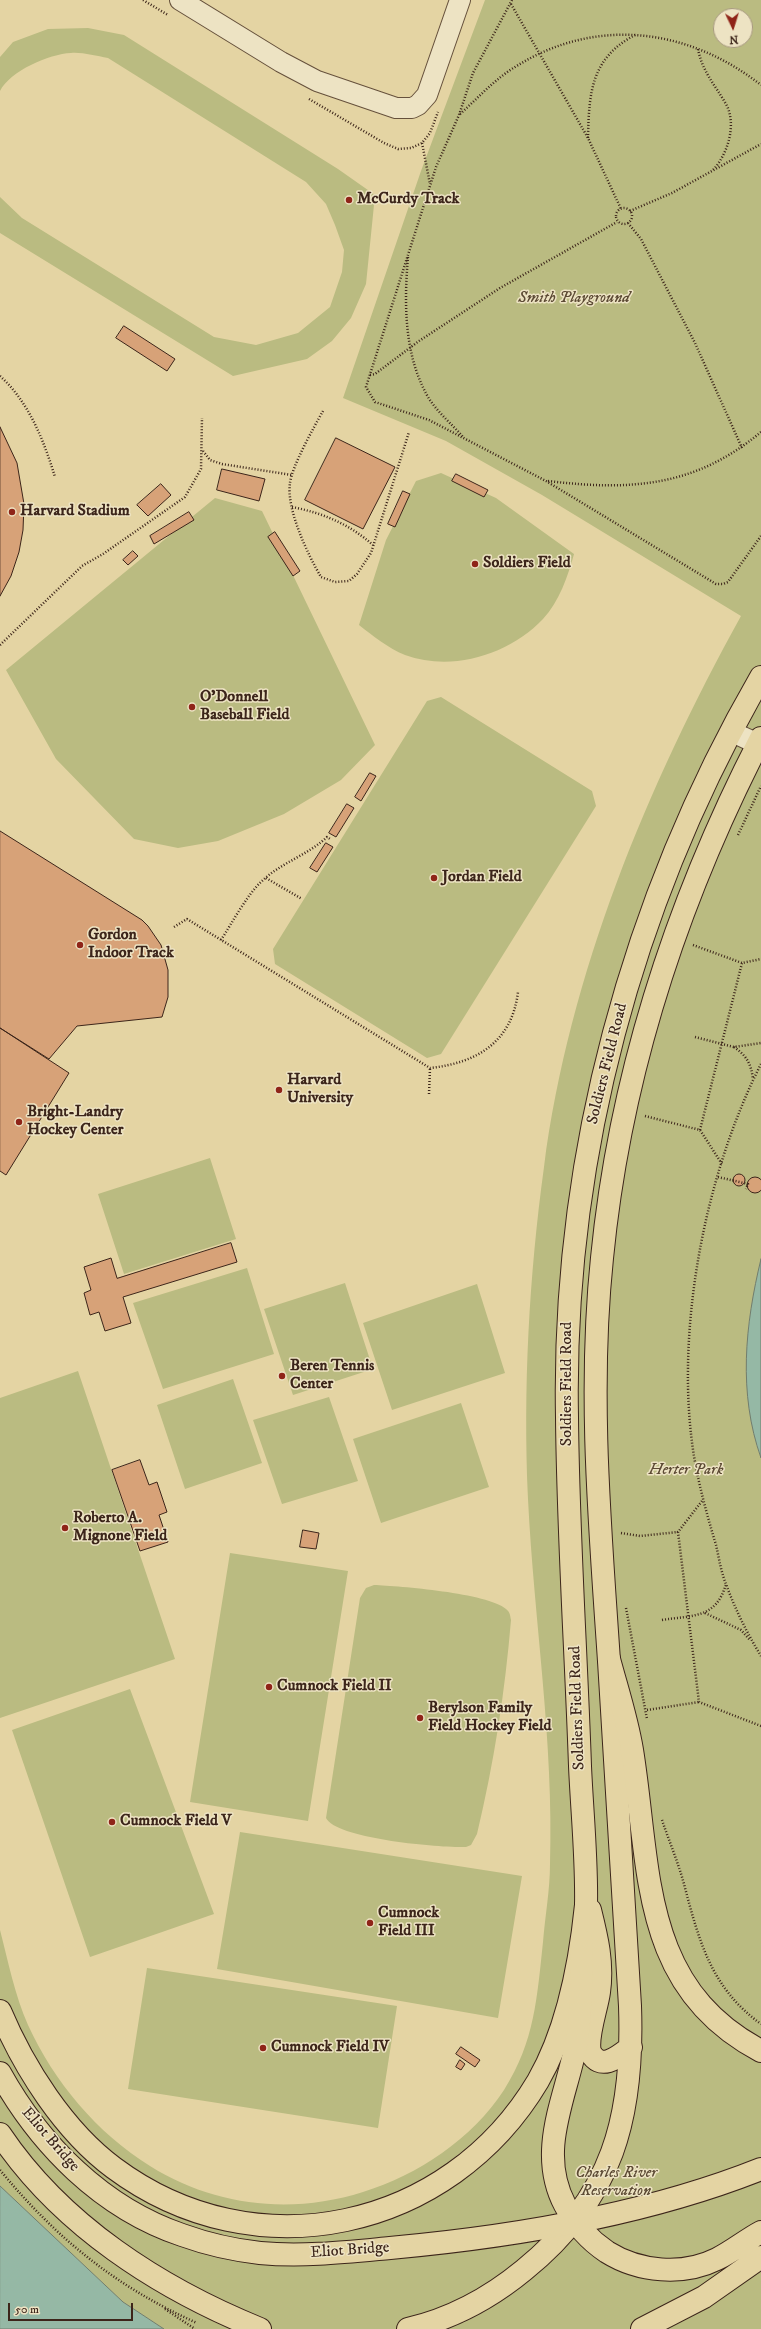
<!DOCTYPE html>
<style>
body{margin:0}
#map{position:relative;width:761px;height:2329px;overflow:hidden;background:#e4d4a3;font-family:"IM FELL DW Pica",serif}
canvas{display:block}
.north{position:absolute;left:713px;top:8px;width:40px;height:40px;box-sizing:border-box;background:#ede3c3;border:1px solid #a6977f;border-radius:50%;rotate:176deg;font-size:11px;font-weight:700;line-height:16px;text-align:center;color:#3c251a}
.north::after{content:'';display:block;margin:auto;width:14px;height:18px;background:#8f2418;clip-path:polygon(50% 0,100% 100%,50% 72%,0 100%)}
.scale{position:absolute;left:8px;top:2303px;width:125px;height:18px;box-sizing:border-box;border:2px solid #3c251a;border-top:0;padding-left:5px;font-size:12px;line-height:14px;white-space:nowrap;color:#3c251a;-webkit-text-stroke:3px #ede3c3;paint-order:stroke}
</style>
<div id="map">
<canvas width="761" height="2329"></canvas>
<div class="north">N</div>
<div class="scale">50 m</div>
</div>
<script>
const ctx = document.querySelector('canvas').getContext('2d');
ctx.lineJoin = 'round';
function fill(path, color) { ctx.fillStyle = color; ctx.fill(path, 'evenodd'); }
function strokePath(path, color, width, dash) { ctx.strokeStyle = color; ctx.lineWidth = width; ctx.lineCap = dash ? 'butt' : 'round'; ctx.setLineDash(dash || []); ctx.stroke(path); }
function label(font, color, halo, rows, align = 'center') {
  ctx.font = font + ' "IM FELL DW Pica",serif'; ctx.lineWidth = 3; ctx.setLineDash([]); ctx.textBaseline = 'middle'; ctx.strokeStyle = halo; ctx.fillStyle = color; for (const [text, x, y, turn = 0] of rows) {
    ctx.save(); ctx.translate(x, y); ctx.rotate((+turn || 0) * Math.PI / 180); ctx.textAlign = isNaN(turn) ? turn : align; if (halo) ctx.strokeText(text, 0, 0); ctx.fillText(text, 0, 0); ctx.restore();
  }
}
fill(new Path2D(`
 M485 0H761V1259L749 1322 747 1357 756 1443 761 1458V2329H164L123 2302 0 2186V1930C8 1961 15 1996 28 2025 54 2082 97 2133 150 2166 214 2206 291 2215 363 2192 418 2175 472 2139 504 2090 535 2041 537 1997 543 1942 545 1916 550 1890 550 1864 554 1742 534 1621 528 1499 523 1389 529 1276 544 1167 569 974 647 786 741 616L542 495 446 441 343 398 421 171ZM721 16H745V40H721Z
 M88 28 124 35 338 169 375 195 366 284 351 318 332 341 307 359 233 376 0 233V197L22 218 214 337 256 345 298 333 330 307 342 272 344 250 335 225 326 204 306 182 108 58C96 56 82 52 71 53 49 54 10 71 0 91V57L13 42 48 29Z
 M441 473 496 498 574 554C568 576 559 602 543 619 509 655 452 672 405 655 388 648 373 636 359 625L386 540 416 481Z
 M215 498 262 511 375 745 341 780 284 814 218 841 178 848 134 839 56 759 6 670Z
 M441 697 592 791 596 806 441 1054 427 1058 275 964 273 949 427 701Z
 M210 1158 236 1239 124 1274 98 1194Z
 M247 1268 274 1354 163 1389 133 1303Z
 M345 1283 373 1369 293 1395 264 1309Z
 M477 1284 505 1373 392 1410 363 1323Z
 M78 1371 175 1659 0 1718V1398Z
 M233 1379 262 1463 185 1489 157 1405Z
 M329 1397 358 1481 282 1504 253 1420Z
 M461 1403 489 1487 381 1523 353 1439Z
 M230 1553 348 1571 308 1821 190 1802Z
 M374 1585C399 1586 488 1593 506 1609 510 1612 510 1615 511 1620 505 1692 494 1763 477 1834L471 1845 466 1847C442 1848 336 1839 326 1818L360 1598 366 1588Z
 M130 1689 214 1914 90 1957 12 1730Z
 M240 1832 522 1876 498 2018 217 1969Z
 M147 1968 397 2006 378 2128 128 2089Z`), '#babb81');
const water = new Path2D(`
 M761 1259V1458C738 1393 745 1325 761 1259Z
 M0 2186 123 2302 164 2329H0Z`);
fill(water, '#95b8a5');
strokePath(water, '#717d6d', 1);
const building = new Path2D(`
 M124 326 175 359 167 371 116 338Z
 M0 427 17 463 24 504 23 530 19 552 11 576 0 596Z
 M336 438 395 467 363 529 305 500Z
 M222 469 265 479 259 501 217 490Z
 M456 474 488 490 484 497 452 481Z
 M161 484 171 495 148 516 137 505Z
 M403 491 410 494 395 527 388 524Z
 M189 512 194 520 154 544 150 536Z
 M275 532 300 571 293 576 268 537Z
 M133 551 138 556 128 565 123 560Z
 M370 773 376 776 361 801 355 797Z
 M347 804 354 808 336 837 329 833Z
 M0 831 142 920 148 926 161 945 168 970V997L162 1017 77 1026 49 1059 0 1028Z
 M326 843 333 847 317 872 310 868Z
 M0 1028 69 1073 6 1175 0 1171Z
 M733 1180a6 6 0 1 1 12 0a6 6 0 1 1-12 0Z
 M747 1185a8 8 0 1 1 16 0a8 8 0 1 1-16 0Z
 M231 1243 237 1262 123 1297 131 1323 105 1331 99 1312 90 1315 84 1293 91 1290 84 1267 111 1258 117 1278Z
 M140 1460 149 1485 157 1482 167 1512 159 1515 168 1542 140 1551 112 1470Z
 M303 1530 319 1533 316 1549 300 1547Z
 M461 2047 480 2060 475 2067 456 2054Z
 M460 2060 465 2064 461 2070 456 2067Z`);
fill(building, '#d7a278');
strokePath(building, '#3c251a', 1);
const minor = new Path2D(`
 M180 0 281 62 317 81 396 108H412L418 105 427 95 460 0
 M732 732 758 744`);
const major = new Path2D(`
 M590 1910C597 1938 603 1963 599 1992 597 2008 586 2037 590 2052 601 2072 618 2057 631 2047
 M0 2011C24 2068 64 2131 114 2168 255 2273 449 2231 538 2081 568 2029 580 1964 586 1905 587 1859 582 1812 580 1766 576 1650 568 1533 567 1417 562 1159 632 900 761 677
 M408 2329C451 2319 490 2298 524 2270 613 2198 634 2117 630 2006 624 1891 617 1776 609 1661 600 1527 588 1392 602 1258 620 1075 677 901 761 738`);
const highway = new Path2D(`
 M609 1659C617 1689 627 1719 632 1750 651 1868 639 1987 761 2051
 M582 1941C581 1974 582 2008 577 2040 567 2096 536 2150 565 2205 575 2224 589 2240 607 2252 639 2272 683 2276 717 2259 733 2251 746 2240 761 2232
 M0 2073C40 2145 102 2208 182 2235 207 2244 233 2250 260 2253 303 2257 347 2252 390 2248 512 2237 648 2214 761 2169
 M0 2134C61 2225 159 2288 260 2329
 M642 2329 704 2297 761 2257`);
strokePath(minor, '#66513c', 22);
strokePath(major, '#3c251a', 24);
strokePath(highway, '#3c251a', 24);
strokePath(new Path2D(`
 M143 0 168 15
 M512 0 473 73 459 115 436 167 366 387 375 402 429 420 546 481 716 584H723L728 582 761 536
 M511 4 588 138 621 209
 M698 49C702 71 715 85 726 104 737 124 728 154 713 170
 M309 99 384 143 398 149 411 148 422 143 430 133 438 112
 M460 114C478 98 495 79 515 67 596 16 688 28 761 85
 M588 138C589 92 591 57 637 34
 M422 143 430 184
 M616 216a8 8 0 1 1 16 0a8 8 0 1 1-16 0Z
 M630 211 672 193 761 144
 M628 223 641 239 695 343 742 448
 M408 257C404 304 404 355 428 397 437 412 452 424 463 437
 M370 375 375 374 419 341 500 288 617 222
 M0 376C29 402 44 441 55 477
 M323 411C314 427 292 466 290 483 286 509 308 555 321 577L335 582 349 581 357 574 371 553 409 432
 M203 451 210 460 222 464 292 475
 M548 481C631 491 695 487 761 432
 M292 507C323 513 349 524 373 545
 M0 645 82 566 103 554 185 497 201 469 202 418
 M738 835 761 786
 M266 878 302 899
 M174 927 187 919 430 1068C477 1063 512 1042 518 992
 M221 940C232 923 247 895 261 882 280 863 308 855 327 837L330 839
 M693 945 742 963 761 959
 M695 1037 734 1047 761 1043
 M734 1047C747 1056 751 1064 753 1079
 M761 1064C707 1170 678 1316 691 1434 695 1472 705 1508 716 1545 719 1558 721 1572 726 1584 735 1609 747 1633 761 1656
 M429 1094 430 1068
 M645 1116 700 1130 722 1164
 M700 1130 742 963
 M718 1177 748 1184 746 1189
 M702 1501 678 1532 699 1702 761 1726
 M621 1533 640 1536 678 1532
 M626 1608 647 1719
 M705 1613 741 1630 750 1640
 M662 1620C693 1615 716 1619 726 1584
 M647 1710 699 1702
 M662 1820C669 1841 678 1862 684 1884 699 1941 711 1988 761 2024
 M0 2170C56 2238 116 2287 197 2323
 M165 2309 195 2329`), '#3c251a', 2.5, [1, 2]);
strokePath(minor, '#ede3c3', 20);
strokePath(major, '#e4d4a3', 22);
strokePath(highway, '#e4d4a3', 22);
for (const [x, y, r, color] of [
 [349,200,4,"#8f2418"],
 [12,512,4,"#8f2418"],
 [475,564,4,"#8f2418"],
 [192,707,4,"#8f2418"],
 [434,878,4,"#8f2418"],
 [80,945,4,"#8f2418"],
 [279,1090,4,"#8f2418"],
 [19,1122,4,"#8f2418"],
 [282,1376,4,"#8f2418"],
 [65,1528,4,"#8f2418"],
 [269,1687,4,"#8f2418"],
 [420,1718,4,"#8f2418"],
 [112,1822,4,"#8f2418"],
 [370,1923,4,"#8f2418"],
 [263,2048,4,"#8f2418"]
]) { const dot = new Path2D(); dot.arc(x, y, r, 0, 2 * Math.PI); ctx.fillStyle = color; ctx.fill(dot); strokePath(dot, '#ede3c3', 1.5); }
label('bold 16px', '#3c251a', '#ede3c3', [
 ["McCurdy Track",357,200],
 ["Harvard Stadium",20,512],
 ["Soldiers Field",483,564],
 ["O'Donnell",200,698],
 ["Baseball Field",200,716],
 ["Jordan Field",442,878],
 ["Gordon",88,936],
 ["Indoor Track",88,954],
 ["Harvard",287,1081],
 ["University",287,1099],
 ["Bright-Landry",27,1113],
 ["Hockey Center",27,1131],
 ["Beren Tennis",290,1367],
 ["Center",290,1385],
 ["Roberto A.",73,1519],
 ["Mignone Field",73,1537],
 ["Cumnock Field II",277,1687],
 ["Berylson Family",428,1709],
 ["Field Hockey Field",428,1727],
 ["Cumnock Field V",120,1822],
 ["Cumnock",378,1914],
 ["Field III",378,1932],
 ["Cumnock Field IV",271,2048]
], 'left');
label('italic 16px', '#5c4a34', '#ede3c3', [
 ["Smith Playground",574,299],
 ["Herter Park",686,1471],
 ["Charles River",616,2174],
 ["Reservation",616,2192]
]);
label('16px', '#3c251a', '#ede3c3', [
 ["Soldiers Field Road",608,1064,-76],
 ["Soldiers Field Road",568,1384,-90],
 ["Soldiers Field Road",578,1708,-92],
 ["Eliot Bridge",50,2140,49],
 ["Eliot Bridge",350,2251,-4]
]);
</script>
